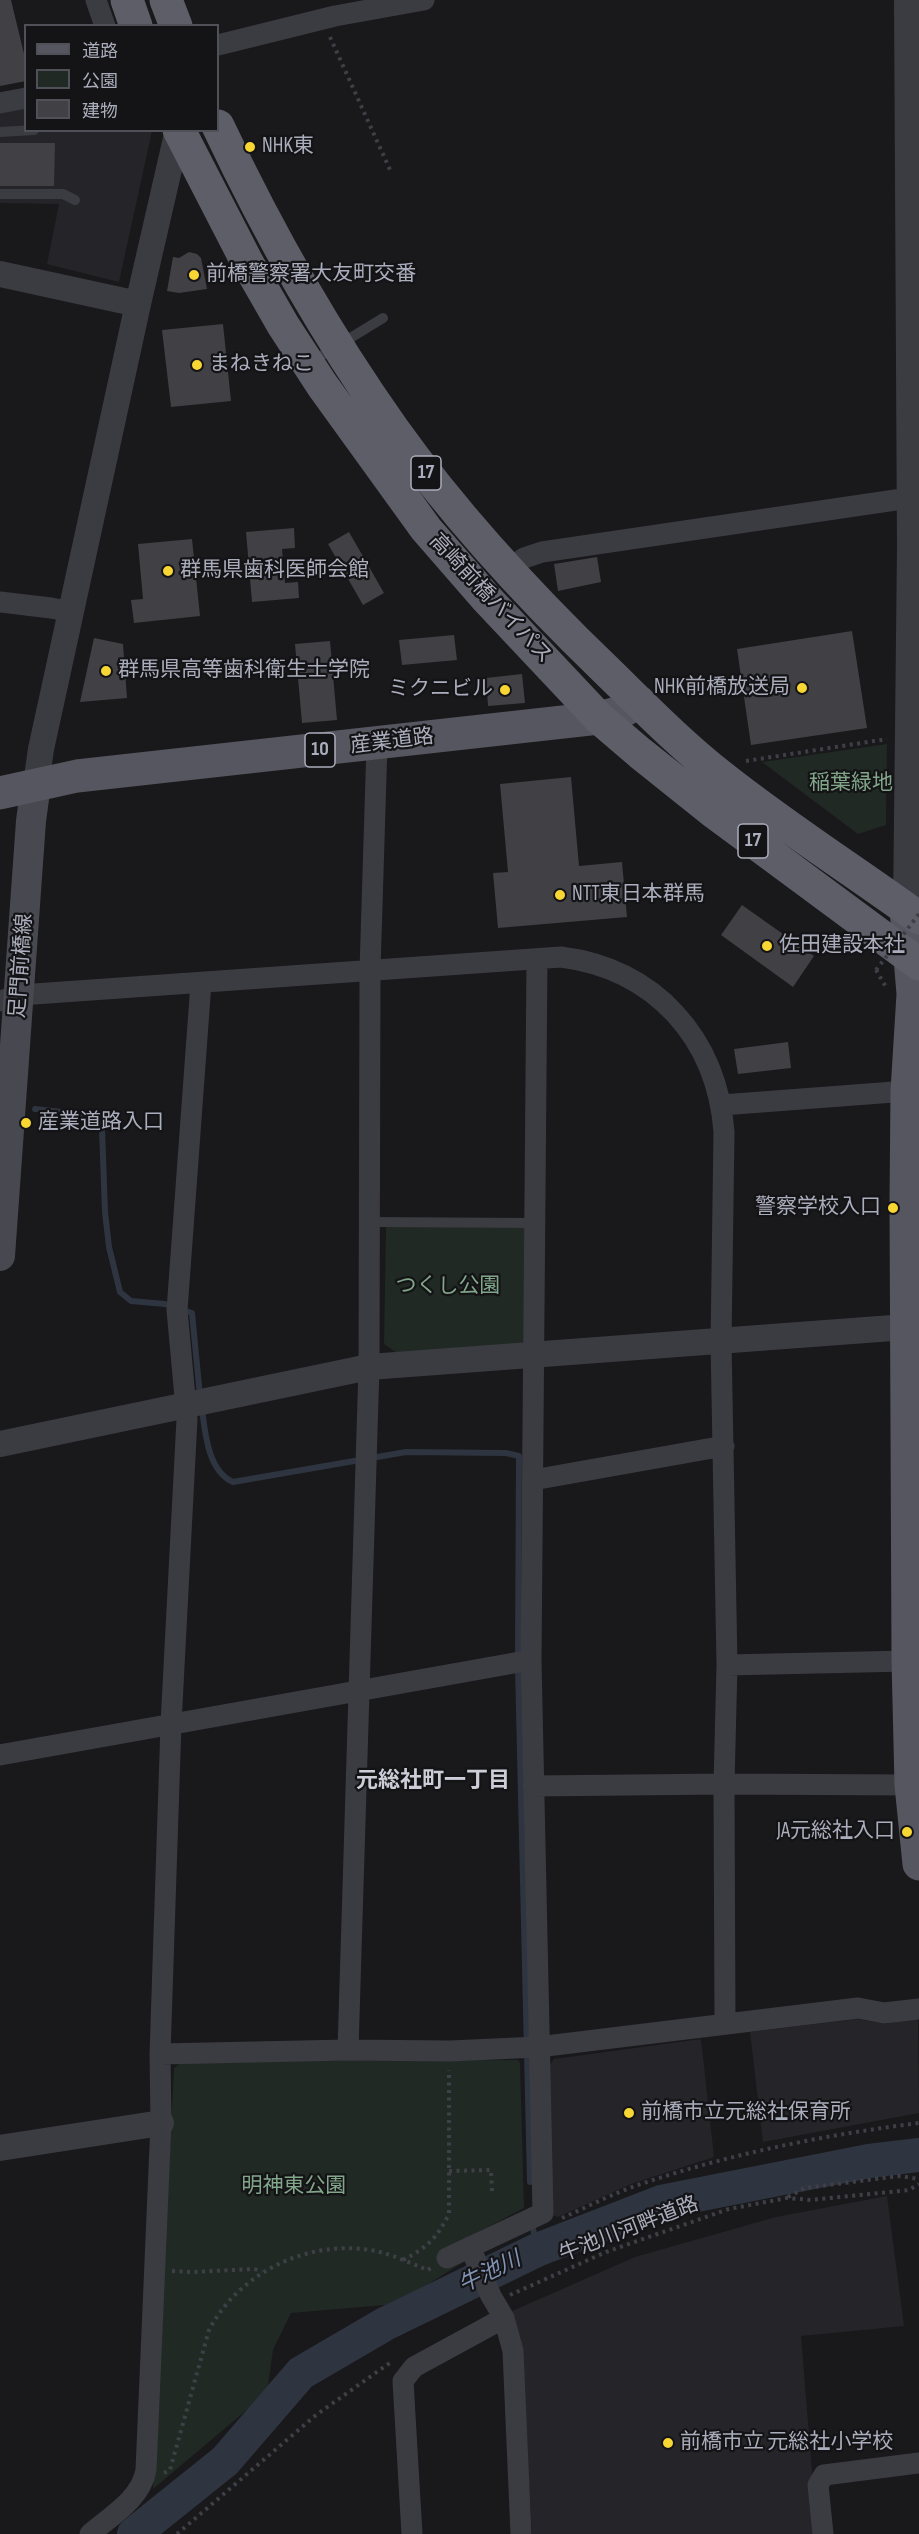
<!DOCTYPE html>
<meta charset="utf-8">
<style>
body{margin:0}
#map{position:relative;width:919px;height:2534px;overflow:hidden;background:#19181b;font-family:"Sofia Sans Condensed","Noto Sans JP",sans-serif}
canvas{display:block}
.legend{position:absolute;left:24px;top:24px;width:195px;height:108px;box-sizing:border-box;background:#141316;border:2px solid #505158;margin:0;padding:8px 10px;list-style:none;font-size:18px;color:#aaadbb}
.legend li{display:flex;align-items:center;gap:12px;height:30px}
.legend b{width:30px;border:2px solid #505158}
</style>
<div id="map">
<canvas width="919" height="2534"></canvas>
<ul class="legend">
<li><b style="height:8px;background:#55565f"></b>道路</li>
<li><b style="height:16px;background:#202923"></b>公園</li>
<li><b style="height:16px;background:#404045"></b>建物</li>
</ul>
</div>
<script>
const ctx = document.querySelector('canvas').getContext('2d');
ctx.lineJoin = 'round';
function fill(path, color) { ctx.fillStyle = color; ctx.fill(path, 'evenodd'); }
function strokePath(path, color, width, dash) { ctx.strokeStyle = color; ctx.lineWidth = width; ctx.lineCap = dash ? 'butt' : 'round'; ctx.setLineDash(dash || []); ctx.stroke(path); }
function label(font, color, halo, rows, align = 'center') {
  ctx.font = font + ' "Sofia Sans Condensed","Noto Sans JP",sans-serif'; ctx.lineWidth = 4.5; ctx.setLineDash([]); ctx.textBaseline = 'middle'; ctx.strokeStyle = halo; ctx.fillStyle = color; for (const [text, x, y, turn = 0] of rows) {
    ctx.save(); ctx.translate(x, y); ctx.rotate((+turn || 0) * Math.PI / 180); ctx.textAlign = isNaN(turn) ? turn : align; if (halo) ctx.strokeText(text, 0, 0); ctx.fillText(text, 0, 0); ctx.restore();
  }
}
fill(new Path2D(`
 M25 107 26 130 152 131 119 282 47 264 59 204 0 203V113Z
 M918 2018 919 2113 763 2142 750 2032 857 2019 885 2024Z
 M701 2039 714 2157 631 2184 558 2217 552 2215 547 2069 554 2059Z
 M887 2196 904 2326 801 2336 817 2534H532L521 2352 510 2312 635 2257 776 2217Z`), '#252428');
fill(new Path2D(`
 M887 744 886 825 858 834 762 762Z
 M523 1225 532 1233 530 1334 521 1344 398 1354 384 1344 386 1226Z
 M518 2060 520 2063 524 2208 454 2245 468 2259 397 2304 291 2313 273 2350 267 2393 153 2489 174 2068 183 2061Z`), '#202923');
strokePath(new Path2D(`
 M35 1109 96 1116 102 1129 105 1212 109 1247 120 1292 131 1301 165 1304 192 1313 200 1396
 M202 1409C205 1433 208 1471 233 1482L406 1452 506 1453 519 1456 518 1657
 M518 1667 530 2182
 M533 2228 537 2250`), '#2e3540', 6);
strokePath(new Path2D(`
 M134 2534 225 2461 301 2373 385 2324 537 2250 661 2202 869 2161 919 2155`), '#2e3540', 34);
fill(new Path2D(`
 M0 0H11L26 62V81L0 86Z
 M0 143H55L54 186H0Z
 M189 252 197 254 201 258 207 289 179 293 167 291 173 257 179 258Z
 M223 324 231 401 171 407 162 330Z
 M294 528 295 548 282 549 285 583 298 582 299 598 252 602 246 532Z
 M349 532 384 593 363 605 328 544Z
 M192 539 200 616 134 623 131 600 143 599 138 544Z
 M597 557 601 582 558 591 554 564Z
 M852 631 867 728 751 745 737 649Z
 M454 635 457 660 402 665 399 640Z
 M94 638 123 644 127 698 80 702Z
 M330 641 337 720 302 723 295 644Z
 M522 674 525 703 488 706 486 678Z
 M571 777 579 866 622 862 627 917 498 928 493 873 508 872 500 784Z
 M742 905 814 956 793 987 721 935Z
 M788 1042 791 1068 738 1074 734 1049Z`), '#404045');
strokePath(new Path2D(`
 M330 37 391 172
 M746 761 887 739
 M876 970 886 987
 M449 2171 491 2170 492 2192
 M788 2197 805 2188 899 2176 919 2179
 M562 2218C587 2207 612 2194 638 2185 729 2154 824 2135 919 2123
 M403 2260C428 2247 436 2239 449 2214V2070
 M172 2271 192 2272 254 2269 262 2271
 M510 2295 606 2252 729 2209 787 2198 811 2200 909 2190 919 2184
 M164 2473 170 2470 209 2330C240 2271 311 2238 376 2251 394 2255 412 2264 428 2270L431 2268
 M177 2534 316 2415 391 2362`), '#3f4047', 4, [3, 4.5]);
strokePath(new Path2D(`
 M0 132 34 130
 M0 194H63L75 200
 M311 362 383 318
 M368 1222 534 1223`), '#3b3b42', 10);
strokePath(new Path2D(`
 M96 0 105 26
 M218 45 335 16 424 0
 M0 103 26 98
 M509 569 524 558 542 552 909 498
 M0 602 51 608 71 612
 M0 1001 20 995 561 957C655 969 717 1038 724 1132L721 1342 727 1665 724 1784 725 2024
 M722 1105 907 1091
 M533 1480 724 1446
 M727 1665 908 1661
 M0 1755 531 1660
 M533 1786 724 1784 911 1785
 M348 2050 369 1367 370 970 377 744
 M160 2054 348 2050 450 2051 538 2047 858 2008 884 2013 919 2009
 M470 2247 491 2296 504 2318 513 2351 521 2534
 M447 2258 543 2213 531 1660 537 960
 M90 2534C111 2516 141 2499 146 2470L161 2123 160 2054 171 1724 187 1419 177 1310 201 983
 M412 2534 403 2381 414 2367 504 2318
 M823 2534 818 2485 824 2475 919 2463`), '#3b3b42', 21);
strokePath(new Path2D(`
 M0 274 138 304
 M36 784 41 749 138 304 178 130
 M906 909 910 547 907 0
 M0 1444 369 1367 906 1327
 M0 2148 161 2123`), '#3b3b42', 26);
strokePath(new Path2D(`
 M0 1256 31 821 36 784`), '#474850', 30);
strokePath(new Path2D(`
 M0 793 77 776 599 718 621 712 639 702
 M906 909 913 994 907 1091 906 1202 908 1661 911 1785 919 1864`), '#55565f', 33);
strokePath(new Path2D(`
 M127 0 136 26
 M166 0 176 26
 M218 126C268 232 325 333 393 429 455 516 530 597 607 671 644 707 681 745 722 777 785 827 854 871 919 918
 M179 130 248 264 283 325 322 385 426 529 486 598 599 718 640 753 715 813 919 964`), '#5d5e68', 33);
strokePath(new Path2D(`
 M876 970 919 914`), '#3f4047', 4, [3, 4.5]);
for (const [x, y, r, color] of [
 [250,147,6,"#f8d634"],
 [194,275,6,"#f8d634"],
 [197,365,6,"#f8d634"],
 [168,571,6,"#f8d634"],
 [106,671,6,"#f8d634"],
 [802,688,6,"#f8d634"],
 [505,690,6,"#f8d634"],
 [560,895,6,"#f8d634"],
 [767,946,6,"#f8d634"],
 [26,1123,6,"#f8d634"],
 [893,1208,6,"#f8d634"],
 [907,1832,6,"#f8d634"],
 [629,2113,6,"#f8d634"],
 [668,2443,6,"#f8d634"]
]) { const dot = new Path2D(); dot.arc(x, y, r, 0, 2 * Math.PI); ctx.fillStyle = color; ctx.fill(dot); strokePath(dot, '#141316', 2); }
for (const [x, y, w] of [
 [426,473,30],
 [320,750,30],
 [753,841,30]
]) { const box = new Path2D(); box.roundRect(x - w / 2, y - 17, w, 34, 4.5); ctx.fillStyle = '#141316'; ctx.fill(box); strokePath(box, '#aaadbb', 1.5); }
label('bold 20px', '#aaadbb', null, [
 ["17",426,473],
 ["10",320,750],
 ["17",753,841]
]);
label('21px', '#aaadbb', '#141316', [
 ["NHK東",262,147],
 ["前橋警察署大友町交番",206,275],
 ["まねきねこ",209,365],
 ["群馬県歯科医師会館",180,571],
 ["群馬県高等歯科衛生士学院",118,671],
 ["NHK前橋放送局",790,688,"right"],
 ["ミクニビル",493,690,"right"],
 ["NTT東日本群馬",572,895],
 ["佐田建設本社",779,946],
 ["産業道路入口",38,1123],
 ["警察学校入口",881,1208,"right"],
 ["JA元総社入口",895,1832,"right"],
 ["前橋市立元総社保育所",641,2113],
 ["前橋市立 元総社小学校",680,2443]
], 'left');
label('21px', '#aaadbb', '#141316', [
 ["高崎前橋バイパス",490,599,47],
 ["産業道路",392,742,-7],
 ["足門前橋線",22,966,-86],
 ["牛池川河畔道路",629,2230,-21]
]);
label('21px', '#81a68a', '#141316', [
 ["稲葉緑地",851,784],
 ["つくし公園",448,1287],
 ["明神東公園",294,2187]
]);
label('bold 22px', '#cccdd7', '#141316', [
 ["元総社町一丁目",433,1781]
]);
label('italic 22px', '#8194b6', '#141316', [
 ["牛池川",490,2273,-26]
]);
</script>
